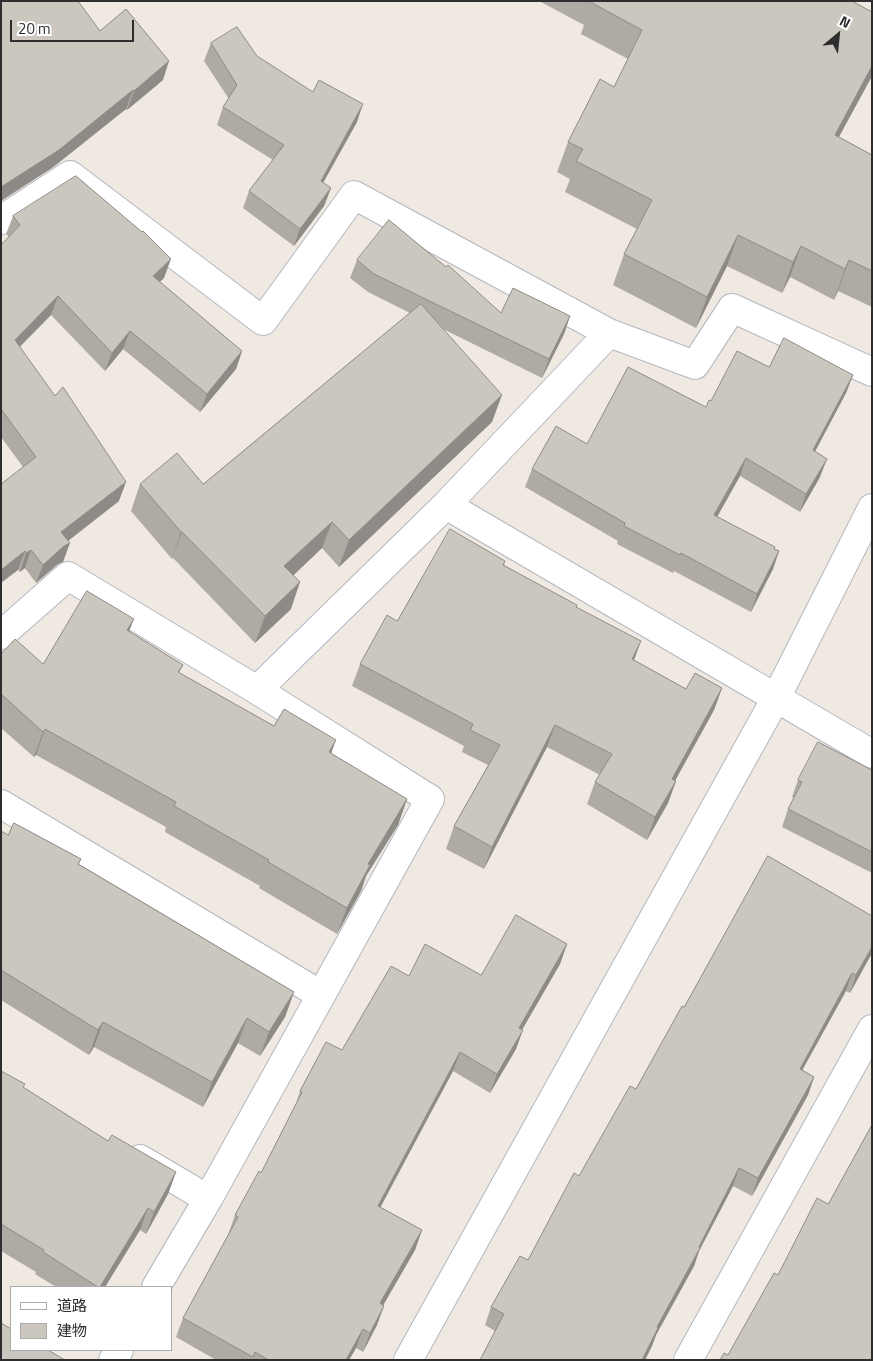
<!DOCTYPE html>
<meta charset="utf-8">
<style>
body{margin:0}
#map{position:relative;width:873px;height:1361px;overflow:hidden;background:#efe9e1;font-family:"Titillium Web","Noto Sans JP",sans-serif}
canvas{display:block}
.frame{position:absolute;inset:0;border:2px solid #2e2e2e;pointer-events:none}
.legend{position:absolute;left:10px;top:1286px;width:162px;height:65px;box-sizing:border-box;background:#fff;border:1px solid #ababab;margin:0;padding:6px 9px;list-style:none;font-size:15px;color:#2e2e2e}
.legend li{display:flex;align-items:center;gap:10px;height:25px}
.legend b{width:25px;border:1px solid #ababab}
.north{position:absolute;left:813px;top:10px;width:50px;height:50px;-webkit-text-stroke:4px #fff;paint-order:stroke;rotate:28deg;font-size:14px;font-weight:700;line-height:20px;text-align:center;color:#2e2e2e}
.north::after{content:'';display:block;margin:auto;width:18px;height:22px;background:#2e2e2e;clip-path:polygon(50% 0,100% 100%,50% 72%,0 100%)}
.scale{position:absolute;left:10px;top:20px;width:124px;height:22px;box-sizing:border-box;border:2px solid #2e2e2e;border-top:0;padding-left:6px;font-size:15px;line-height:18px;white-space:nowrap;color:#2e2e2e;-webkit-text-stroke:4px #fff;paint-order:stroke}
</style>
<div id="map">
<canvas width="873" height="1361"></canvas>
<div class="frame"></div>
<ul class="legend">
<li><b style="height:6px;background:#fff"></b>道路</li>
<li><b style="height:14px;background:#cbc7bf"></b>建物</li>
</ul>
<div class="north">N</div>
<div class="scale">20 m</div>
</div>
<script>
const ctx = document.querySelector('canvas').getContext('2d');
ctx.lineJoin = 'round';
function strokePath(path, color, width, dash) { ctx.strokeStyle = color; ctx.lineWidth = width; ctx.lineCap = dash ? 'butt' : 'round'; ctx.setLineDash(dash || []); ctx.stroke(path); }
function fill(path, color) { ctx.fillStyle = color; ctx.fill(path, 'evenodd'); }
const minor = new Path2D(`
 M1 220 70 175 263 321 354 195 609 333
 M446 505 872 754
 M1 635 68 576 257 690 430 799 208 1199 156 1287
 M257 690 446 505 609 333 695 365 732 308 872 372
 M1 804 321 995
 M140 1159 208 1199
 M113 1360 119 1350
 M688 1360 872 1029`);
const tertiary = new Path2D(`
 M408 1360 776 698 872 508`);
strokePath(minor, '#b4b7c1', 30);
strokePath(tertiary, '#b4b7c1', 30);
strokePath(minor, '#fff', 28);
strokePath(tertiary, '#fff', 28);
fill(new Path2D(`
 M539 1H852L872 12V76L839 137 872 155V307L838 291 834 300 790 277 782 293 727 266 696 328 613 285 624 254 637 229 565 192 570 179 557 172 568 142 614 87 628 59 581 34 584 25Z
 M100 31 163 80 127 110 126 109 52 168Z
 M211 43 257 56 357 122 323 183 331 188 324 206 294 246 243 208 249 191 273 160 217 125 223 107 229 99 204 61Z
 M13 216 164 278 160 282 242 351 236 369 200 412 123 349 105 371 51 315 20 347 119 501 68 541 63 562 58 564 36 583 25 568 20 572 18 570 23 467 1 437V245L9 237 6 234Z
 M357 260 501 313 570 316 564 334 542 378 443 329 492 422 339 567 322 548 293 575 291 609 255 643 173 558 172 559 131 511 140 484H203L410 313 368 292 350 278Z
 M769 367 853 375 846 393 815 452 820 477 800 512 740 476 717 517 779 551 773 569 751 612 674 571 673 573 617 544 618 541 525 487 532 469 587 444 706 407 711 401Z
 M505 561 504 565 576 607 634 660 686 689 722 688 714 710 675 780 676 781 668 803 647 840 587 804 595 782 600 775 547 747 484 869 446 849 454 826 488 765 462 752 464 746 352 686 360 664 397 621Z
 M129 631 183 665 179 673 274 726 331 754 407 799 398 825 366 876 361 891 337 934 259 888 260 886 165 832 166 827 36 755 34 757 1 728V654L43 664Z
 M872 770V873L782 827 788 809 794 798 792 797 798 780Z
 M1 831 8 835 81 859 79 864 294 992 285 1017 260 1056 238 1043 203 1107 94 1047 89 1055 1 1000Z
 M567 944 560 964 522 1030 516 1049 490 1093 453 1071 380 1207 422 1230 415 1250 383 1305 377 1325 363 1352 356 1348 349 1360H216L176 1337 183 1318 228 1235 235 1215 261 1173 296 1104 300 1091 342 1050 409 976 481 975Z
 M872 953 850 993 846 991 802 1070 814 1077 808 1095 752 1196 733 1186 699 1251 694 1266 656 1335 652 1346 645 1360H480L495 1331 485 1325 491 1307 528 1260 579 1176 636 1089 684 1007Z
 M1 1071 24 1088 108 1141 176 1172 168 1194 146 1234 140 1230 105 1287H56L35 1274 36 1272 1 1251Z`), '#afaba4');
fill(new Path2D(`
 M169 61 163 80 127 110 134 91Z
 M872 66V76L823 166 835 135Z
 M133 90 126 109 52 168 1 201V187Z
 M363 104 357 122 314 199 321 181Z
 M331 188 324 206 294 246 300 229Z
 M738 235 727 266 696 328 707 297Z
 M801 246 790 277 782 293 793 262Z
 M171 259 164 278 146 294 153 276Z
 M849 260 838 291 834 300 845 269Z
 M58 296 51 315 8 358 15 340Z
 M570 316 564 334 542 378 549 359Z
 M130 331 123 349 105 371 112 353Z
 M242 351 236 369 200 412 207 394Z
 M853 375 846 393 806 468 813 450Z
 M502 395 492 422 339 567 349 540Z
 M746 458 740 476 708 533 714 515Z
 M827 459 820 477 800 512 806 494Z
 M126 482 119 501 55 551 61 532Z
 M332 522 322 548 275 593 284 566Z
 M181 532H182L172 559Z
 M70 543 63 562 58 564 36 583 43 565 64 546Z
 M31 550 25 568 20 572 26 553Z
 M25 551 18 570 1 583V570Z
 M779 551 773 569 751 612 757 594Z
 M300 582 291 609 255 643 265 616Z
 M134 619 124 644 127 630Z
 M641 641 633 663 632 659Z
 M722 688 714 710 664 801 672 779Z
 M555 725 547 747 484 869 492 847Z
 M45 729 36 755 34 757 43 732Z
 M336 740 327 765 329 752Z
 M676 781 668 803 647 840 655 817Z
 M407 799 398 825 366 876 361 891 337 934 347 908 368 864Z
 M567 944 560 964 512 1047 519 1028Z
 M872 947V953L850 993 856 975Z
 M852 973 846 991 793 1087 800 1069Z
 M294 992 285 1017 260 1056 269 1032Z
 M247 1018 238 1043 203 1107 212 1082Z
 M103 1022 94 1047 89 1055 98 1030Z
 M523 1030 516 1049 490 1093 497 1074Z
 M460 1052 453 1071 371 1225 378 1206Z
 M814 1077 808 1095 752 1196 758 1178Z
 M739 1168 733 1186 699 1251 694 1266 656 1335 652 1346 645 1360H642L657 1327Z
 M176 1172 168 1194 146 1234 154 1212Z
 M148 1208 140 1230 105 1287H100Z
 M422 1230 415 1250 373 1323 380 1303Z
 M384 1306 377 1325 363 1352 370 1333Z
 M363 1329 356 1348 349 1360H346Z`), '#8e8b86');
const building = new Path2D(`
 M1 1H78L100 31 126 9 169 61 134 91 133 90 59 150 1 187Z
 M593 1H852L872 12V66L835 135 872 155V271L849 260 845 269 801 246 793 262 738 235 707 297 624 254 652 200 576 161 583 149 568 142 600 79 614 87 642 30 592 3Z
 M237 27 257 56 313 92 319 80 363 104 321 181 331 188 300 229 249 191 284 145 223 107 237 85 211 43Z
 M76 176 142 232 143 231 171 259 153 276 242 351 207 394 130 331 112 353 58 296 15 340 55 396 63 387 126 482 61 532 70 543 64 546 43 565 31 550 26 553 25 551 1 570V484L36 457 1 409V245L20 225 13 216Z
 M389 220 446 267 448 265 501 313 513 288 570 316 549 359 374 274 357 260Z
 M421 304 502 395 349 540 332 522 284 566 300 582 265 616 182 532H181L140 484 177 453 203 484Z
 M784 338 853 375 813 450 827 459 806 494 746 458 714 515 775 547 774 549 779 551 757 594 681 553 680 555 624 526 625 523 532 469 556 426 587 444 628 367 706 407 709 400 711 401 737 351 769 367Z
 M450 529 505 561 503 565 577 605 576 607 641 641 632 659 686 689 695 673 722 688 672 779 676 781 655 817 595 782 612 754 555 725 492 847 454 826 500 745 470 730 473 724 360 664 387 615 397 621Z
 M87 591 134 619 127 630 183 665 178 672 274 726 284 709 336 740 329 752 407 799 368 864 370 865 347 908 268 862 269 860 174 806 176 802 45 729 43 732 1 694V654L15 639 43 664Z
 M818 742 872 770V852L788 809 802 782 798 780Z
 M14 823 81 859 78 864 294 992 269 1032 247 1018 212 1082 103 1022 98 1030 1 970V831L8 835Z
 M768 856 872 916V947L856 975 852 973 800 1069 814 1077 758 1178 739 1168 699 1247 700 1248 657 1327 658 1328 642 1360H480L504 1314 491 1307 520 1256 528 1260 574 1173 579 1176 630 1086 636 1089 682 1006 684 1007Z
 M516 915 567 944 519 1028 523 1030 497 1074 460 1052 378 1206 422 1230 380 1303 384 1306 370 1333 363 1329 346 1360H269L255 1352 253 1357 183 1318 238 1217 235 1215 259 1171 261 1173 302 1092 300 1091 326 1042 342 1050 391 966 409 976 425 944 481 975Z
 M1 1071 25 1084 23 1087 108 1141 112 1135 176 1172 154 1212 148 1208 100 1287H98L43 1252 44 1250 1 1224Z
 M872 1125V1360H720L724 1353 728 1355 774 1273 778 1275 817 1198 828 1204Z
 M1 1323 11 1329V1350H48L65 1360H1Z`);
fill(building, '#cbc7bf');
strokePath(building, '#8e8b86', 1);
</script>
